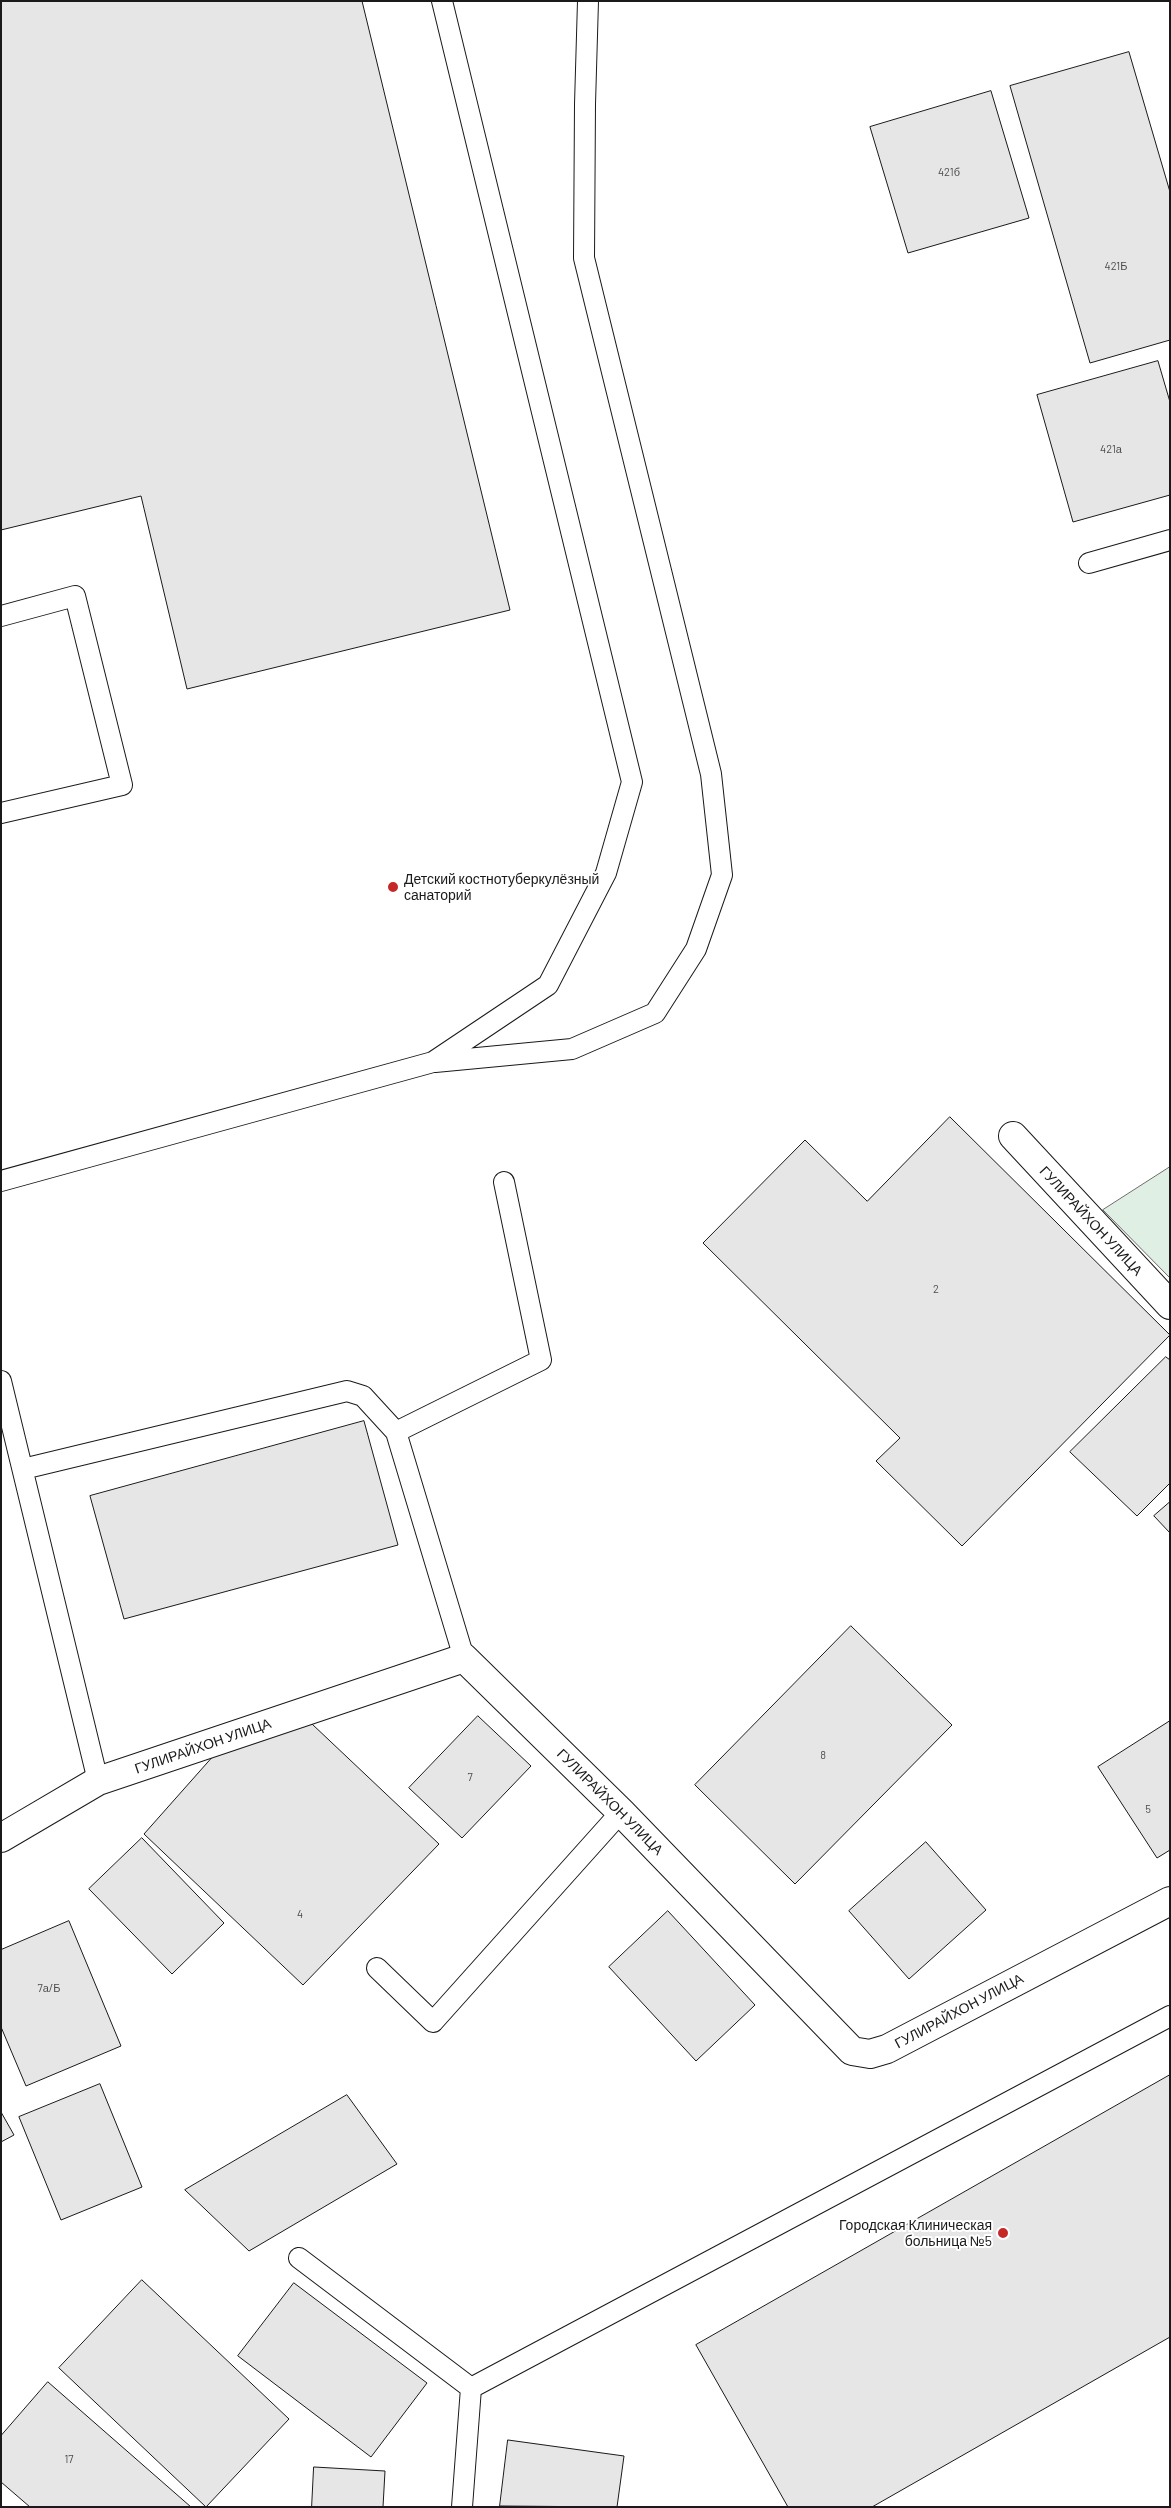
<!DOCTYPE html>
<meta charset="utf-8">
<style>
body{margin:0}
#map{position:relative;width:1171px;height:2508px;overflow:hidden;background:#fff;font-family:Barlow,sans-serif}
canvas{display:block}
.frame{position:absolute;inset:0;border:2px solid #1a1a1a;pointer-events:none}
</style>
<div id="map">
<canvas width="1171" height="2508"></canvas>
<div class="frame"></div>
</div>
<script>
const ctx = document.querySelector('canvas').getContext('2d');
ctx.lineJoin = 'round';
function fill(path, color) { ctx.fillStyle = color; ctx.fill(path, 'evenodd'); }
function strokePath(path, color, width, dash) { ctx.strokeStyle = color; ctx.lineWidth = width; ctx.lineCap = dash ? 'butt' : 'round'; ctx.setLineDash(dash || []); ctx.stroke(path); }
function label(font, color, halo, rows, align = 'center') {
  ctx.font = font + ' Barlow,sans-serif'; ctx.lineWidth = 4; ctx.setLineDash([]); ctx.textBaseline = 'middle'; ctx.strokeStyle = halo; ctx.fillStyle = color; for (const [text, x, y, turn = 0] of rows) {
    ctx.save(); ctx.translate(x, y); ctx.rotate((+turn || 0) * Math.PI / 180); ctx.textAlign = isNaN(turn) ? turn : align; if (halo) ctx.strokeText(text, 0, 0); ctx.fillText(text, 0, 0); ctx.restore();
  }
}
const green = new Path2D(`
 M1170 1167V1278L1103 1210Z`);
fill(green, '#e0efe3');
strokePath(green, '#6a6a6a', 1);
const building = new Path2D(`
 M1 1H362L510 610 187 689 141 496 1 530Z
 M1129 52 1170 192V340L1090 363 1010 86Z
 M991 91 1029 218 908 253 870 127Z
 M1158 361 1170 402V495L1073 522 1037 395Z
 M950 1117 1170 1335 962 1546 876 1461 900 1438 703 1243 805 1140 867 1201Z
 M1166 1357 1170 1360V1483L1137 1516 1070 1452Z
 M364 1421 398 1545 124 1619 90 1496Z
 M1170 1502V1533L1154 1516Z
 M851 1626 952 1725 795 1884 695 1785Z
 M478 1716 531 1766 462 1838 409 1788Z
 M1170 1721V1850L1157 1858 1098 1767Z
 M312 1724 439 1844 303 1985 144 1834 215 1754Z
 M142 1838 224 1923 172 1974 89 1889Z
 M926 1842 986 1910 909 1979 849 1911Z
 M668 1911 755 2005 696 2061 609 1967Z
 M69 1921 121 2046 26 2086 1 2027V1950Z
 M1170 2075V2337L872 2507H788L696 2345Z
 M100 2084 142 2187 61 2220 19 2117Z
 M347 2095 397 2164 249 2251 185 2190Z
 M1 2112 14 2135 1 2142Z
 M142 2280 289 2419 206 2507 59 2368Z
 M294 2283 427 2383 371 2457 238 2356Z
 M48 2382 191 2507H30L1 2482V2436Z
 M508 2440 624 2456 617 2507 500 2506Z
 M314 2467 385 2471 383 2507H312Z`);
fill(building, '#e6e6e6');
strokePath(building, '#1a1a1a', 1);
const service = new Path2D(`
 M1089 563 1170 540
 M1 616 75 596 122 785 1 813
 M435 1062 572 1049 655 1013 696 949 722 875 711 774 584 258 585 104 588 1
 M1 1181 433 1062 548 985 606 873 632 782 442 1
 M1 1381 98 1781
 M23 1469 347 1391 363 1396 396 1432
 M464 1658 396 1432 541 1360 504 1182
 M377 1968 433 2022 621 1812
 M299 2258 471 2388
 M462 2507 471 2388 1170 2016`);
const minor = new Path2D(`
 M1013 1136 1170 1305
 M1 1838 98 1781 464 1658 621 1812 852 2051 870 2054 887 2049 1170 1901`);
strokePath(service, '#1a1a1a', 22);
strokePath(minor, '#1a1a1a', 30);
strokePath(service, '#fff', 20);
strokePath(minor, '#fff', 28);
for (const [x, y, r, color] of [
 [393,887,6,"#c62828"],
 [1003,2233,6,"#c62828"]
]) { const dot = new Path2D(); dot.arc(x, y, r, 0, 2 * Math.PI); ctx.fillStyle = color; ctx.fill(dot); strokePath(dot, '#fff', 2); }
label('11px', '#4d4d4d', null, [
 ["421б",949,172],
 ["421Б",1116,266],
 ["421а",1111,449],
 ["2",936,1289],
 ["8",823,1755],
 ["7",470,1777],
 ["5",1148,1809],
 ["4",300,1914],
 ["7а/Б",49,1988],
 ["17",69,2459]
]);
label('14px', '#1a1a1a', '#fff', [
 ["Детский костнотуберкулёзный",404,879],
 ["санаторий",404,895],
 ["Городская Клиническая",992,2225,"right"],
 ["больница №5",992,2241,"right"]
], 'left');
label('14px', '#1a1a1a', '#fff', [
 ["ГУЛИРАЙХОН УЛИЦА",1091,1221,47],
 ["ГУЛИРАЙХОН УЛИЦА",203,1746,-19],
 ["ГУЛИРАЙХОН УЛИЦА",610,1802,45],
 ["ГУЛИРАЙХОН УЛИЦА",959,2011,-28]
]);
</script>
